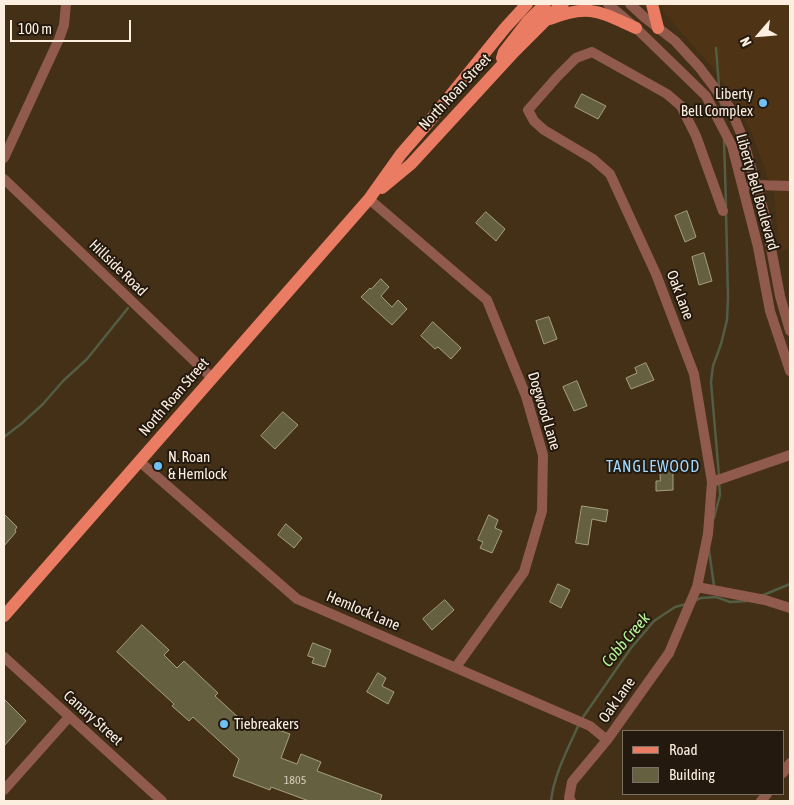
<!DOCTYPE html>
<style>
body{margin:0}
#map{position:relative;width:794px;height:805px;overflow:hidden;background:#442f17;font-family:"Asap Condensed",sans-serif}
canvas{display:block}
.frame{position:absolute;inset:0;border:5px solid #fdefe0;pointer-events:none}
.legend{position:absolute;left:622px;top:730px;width:162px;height:65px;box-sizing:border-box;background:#23190f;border:1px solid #7a6f63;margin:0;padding:6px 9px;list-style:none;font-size:15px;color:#fdefe0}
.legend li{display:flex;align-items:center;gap:10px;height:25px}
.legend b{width:25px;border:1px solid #7a6f63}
.north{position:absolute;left:734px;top:10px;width:50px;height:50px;-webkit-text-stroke:4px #23190f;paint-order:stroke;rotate:243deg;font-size:14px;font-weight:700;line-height:20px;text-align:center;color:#fdefe0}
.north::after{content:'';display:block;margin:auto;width:18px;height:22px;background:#fdefe0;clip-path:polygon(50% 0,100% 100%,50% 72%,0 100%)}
.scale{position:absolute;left:10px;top:20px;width:121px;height:22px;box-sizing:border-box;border:2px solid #fdefe0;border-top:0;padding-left:6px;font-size:15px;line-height:18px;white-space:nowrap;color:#fdefe0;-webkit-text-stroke:4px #23190f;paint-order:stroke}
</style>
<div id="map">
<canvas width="794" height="805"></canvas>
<div class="frame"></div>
<ul class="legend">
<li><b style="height:6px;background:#ea7c63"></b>Road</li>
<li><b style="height:14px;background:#646040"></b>Building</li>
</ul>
<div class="north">N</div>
<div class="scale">100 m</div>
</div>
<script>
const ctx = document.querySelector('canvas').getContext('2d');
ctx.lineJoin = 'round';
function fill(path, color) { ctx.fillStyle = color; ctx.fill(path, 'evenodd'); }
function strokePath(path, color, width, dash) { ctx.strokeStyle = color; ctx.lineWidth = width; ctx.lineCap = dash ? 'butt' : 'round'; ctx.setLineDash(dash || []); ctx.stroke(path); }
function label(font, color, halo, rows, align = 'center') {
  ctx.font = font + ' "Asap Condensed",sans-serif'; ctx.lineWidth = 4; ctx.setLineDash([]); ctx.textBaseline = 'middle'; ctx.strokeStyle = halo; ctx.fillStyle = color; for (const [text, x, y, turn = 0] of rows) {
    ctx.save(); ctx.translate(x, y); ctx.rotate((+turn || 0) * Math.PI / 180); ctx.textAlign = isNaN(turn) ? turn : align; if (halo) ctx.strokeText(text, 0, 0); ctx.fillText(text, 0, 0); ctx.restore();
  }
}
fill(new Path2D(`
 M661 4H790V248L780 252 774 195 752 133 717 73 663 11Z`), '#4e3415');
strokePath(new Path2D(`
 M716 48 719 86
 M721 102 722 119
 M724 139 726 206
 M4 437 21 424 43 404 63 381 87 359 128 308
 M719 476 711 382 713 366 721 344 727 320 728 298 726 212
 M714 518 720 495 719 481
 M709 550 714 586
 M761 596 790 584
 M696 600 701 598 716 597 730 602 747 601
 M581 720 631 648 654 621 675 607 686 604
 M551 801C554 774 568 749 579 724`), '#525d43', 2.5);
const building = new Path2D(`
 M582 94 606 106 598 119 575 107Z
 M687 211 696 237 685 242 675 216Z
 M486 212 505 229 496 241 476 223Z
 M704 253 712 281 699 285 692 257Z
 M381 279 389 287 381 296 392 307 398 300 407 309 392 325 361 297 370 288 371 289Z
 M549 317 557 339 544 344 536 321Z
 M433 322 461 348 451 359 438 347 435 349 421 336Z
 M646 363 654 380 631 389 626 378 637 373 635 368Z
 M577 381 587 406 574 411 563 387Z
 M283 412 298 425 275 449 261 436Z
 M660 465H673V490L656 491V481H660Z
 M582 506 608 510 606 522 592 519 588 545 576 543Z
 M4 514 17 527 15 530 16 532 4 546Z
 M489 515 498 520 495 528 502 531 492 553 480 548 483 542 478 540Z
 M286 524 302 538 294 548 278 535Z
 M558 584 570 590 561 608 550 602Z
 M445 600 454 610 432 630 423 619Z
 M142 625 169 650 164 655 177 668 184 661 218 693 215 696 252 730 255 722 290 734 281 758 297 764 301 754 321 762 317 771 382 795 380 801H309L271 787 270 790 233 776 239 759 193 717 189 721 172 706 174 704 117 652Z
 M313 643 331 650 325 667 312 663 314 658 308 656Z
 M378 673 386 678 382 686 394 692 388 704 367 692Z
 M4 699 26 721 4 746Z`);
fill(building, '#646040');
strokePath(building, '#a5a17e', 1);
strokePath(new Path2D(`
 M608 4 636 28 706 96 732 146 758 247 770 311 790 371
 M630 4 644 17 675 41 699 67 730 108 742 136 765 216 780 296 790 331
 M4 158 59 39 64 25 66 4
 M4 179 212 378
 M751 186 756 185 790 186
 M369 199 487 300 526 396 543 455 542 511 524 572 456 667
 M139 461 297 599 590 726 607 740
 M712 482 790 455
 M697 587 765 600 790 608
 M4 657 162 801
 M783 773 790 763
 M4 790 69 717
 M571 801 569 798 572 782 607 740 669 653 697 587 708 534 712 482 694 374 656 274 610 174 593 159 544 130 534 121 528 110 557 77 576 58 592 52 667 94 681 106 696 136 723 211
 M761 801 767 794`), '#905a4d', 10);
strokePath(new Path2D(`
 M652 4 658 28
 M550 19C589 3 600 12 636 28
 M502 58 504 52 528 21 545 4
 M382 188 411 164 514 52 545 21 551 14 563 4
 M4 616 369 199 401 154 428 123 505 28 527 4`), '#ea7c63', 12);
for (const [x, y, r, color] of [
 [763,103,5,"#70c1f4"],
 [158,466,5,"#70c1f4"],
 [224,724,5,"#70c1f4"]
]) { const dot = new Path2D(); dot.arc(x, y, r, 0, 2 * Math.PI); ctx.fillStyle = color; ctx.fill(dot); strokePath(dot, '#23190f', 2); }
label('12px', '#d7cbb8', null, [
 ["1805",295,780]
]);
label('15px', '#fdefe0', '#23190f', [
 ["North Roan Street",455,92,-47],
 ["Liberty Bell Boulevard",757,192,74],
 ["Hillside Road",118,268,44],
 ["Oak Lane",680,295,69],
 ["North Roan Street",174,397,-49],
 ["Dogwood Lane",544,411,73],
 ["Hemlock Lane",363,611,23],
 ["Oak Lane",617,700,-55],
 ["Canary Street",93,718,42]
]);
label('15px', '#fdefe0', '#23190f', [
 ["Liberty",753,94,"right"],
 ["Bell Complex",753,111,"right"],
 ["N. Roan",168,457],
 ["& Hemlock",168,474],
 ["Tiebreakers",234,724]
], 'left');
ctx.letterSpacing = '1px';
label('16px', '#9ed8fe', '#23190f', [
 ["TANGLEWOOD",653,467]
]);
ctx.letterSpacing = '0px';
label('italic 16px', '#b6f497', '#23190f', [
 ["Cobb Creek",626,640,-50]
]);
</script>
